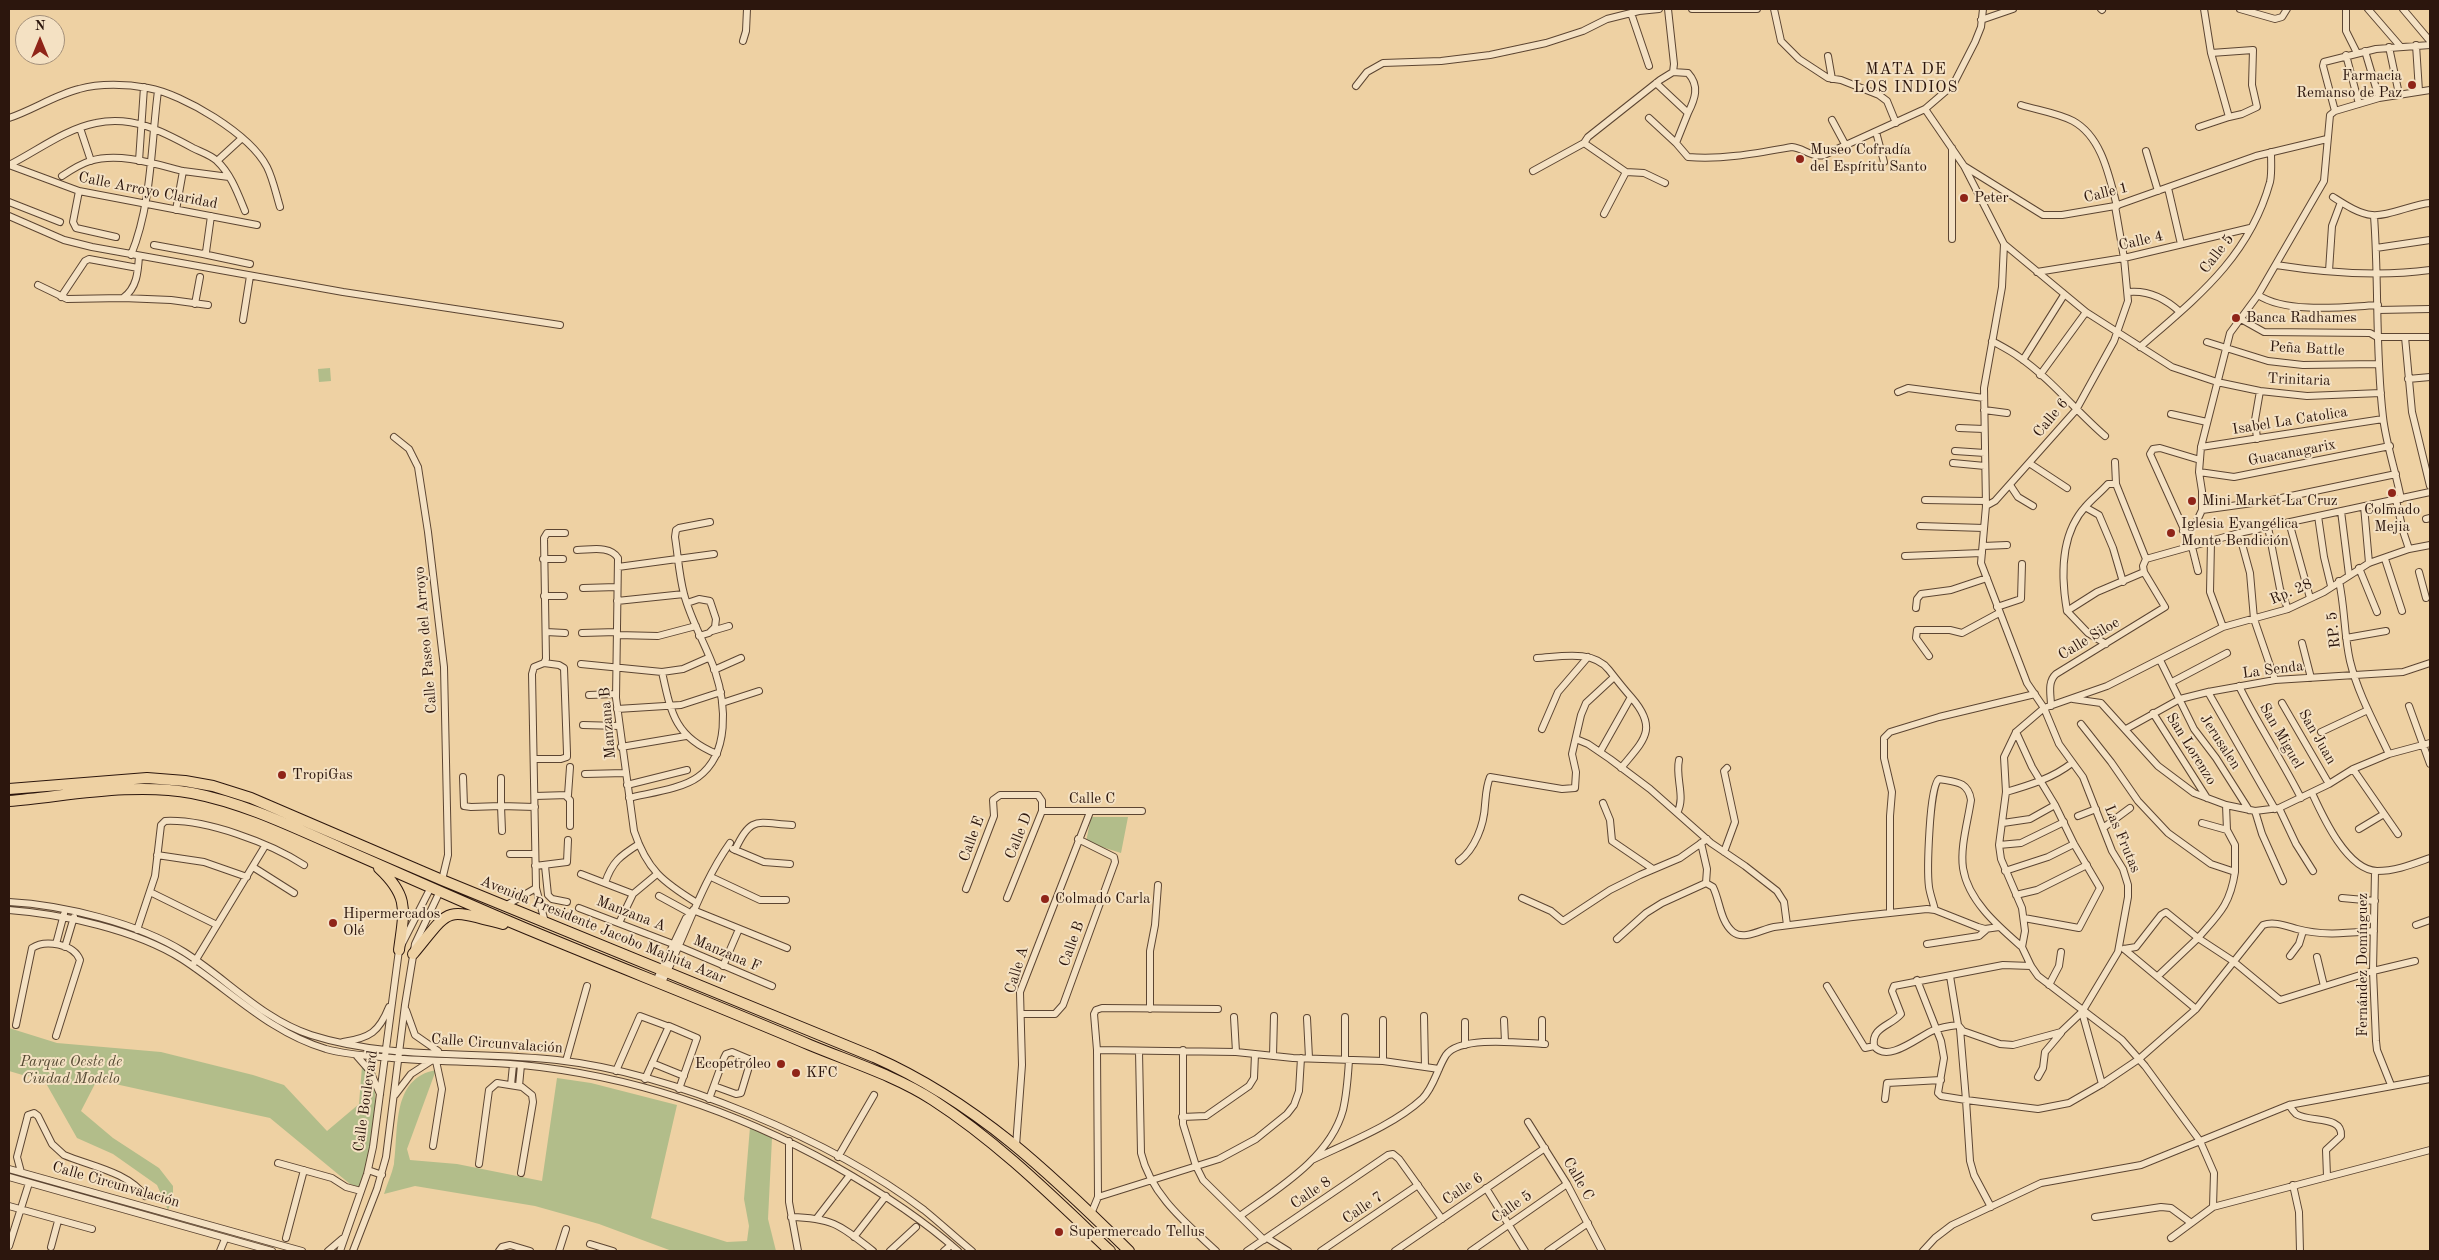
<!DOCTYPE html>
<meta charset="utf-8">
<style>
body{margin:0}
#map{position:relative;width:2439px;height:1260px;overflow:hidden;background:#eed1a3;font-family:"Old Standard TT",serif}
canvas{display:block}
.frame{position:absolute;inset:0;border:10px solid #2c160d;pointer-events:none}
.north{position:absolute;left:15px;top:15px;width:50px;height:50px;box-sizing:border-box;background:#f4e1c3;border:1px solid #a4907a;border-radius:50%;rotate:0deg;font-size:14px;font-weight:700;line-height:20px;text-align:center;color:#2c160d}
.north::after{content:'';display:block;margin:auto;width:18px;height:22px;background:#8f2418;clip-path:polygon(50% 0,100% 100%,50% 72%,0 100%)}
</style>
<div id="map">
<canvas width="2439" height="1260"></canvas>
<div class="frame"></div>
<div class="north">N</div>
</div>
<script>
const ctx = document.querySelector('canvas').getContext('2d');
ctx.lineJoin = 'round';
function fill(path, color) { ctx.fillStyle = color; ctx.fill(path, 'evenodd'); }
function strokePath(path, color, width, dash) { ctx.strokeStyle = color; ctx.lineWidth = width; ctx.lineCap = dash ? 'butt' : 'round'; ctx.setLineDash(dash || []); ctx.stroke(path); }
function label(font, color, halo, rows, align = 'center') {
  ctx.font = font + ' "Old Standard TT",serif'; ctx.lineWidth = 4; ctx.setLineDash([]); ctx.textBaseline = 'middle'; ctx.strokeStyle = halo; ctx.fillStyle = color; for (const [text, x, y, turn = 0] of rows) {
    ctx.save(); ctx.translate(x, y); ctx.rotate((+turn || 0) * Math.PI / 180); ctx.textAlign = isNaN(turn) ? turn : align; if (halo) ctx.strokeText(text, 0, 0); ctx.fillText(text, 0, 0); ctx.restore();
  }
}
fill(new Path2D(`
 M330 368 331 381 319 382 318 369Z
 M1091 817H1128L1121 853 1086 842Z
 M9 1028 57 1043 161 1052 253 1075 284 1085 327 1131 359 1104 362 1066 373 1075C380 1113 371 1151 362 1188L350 1184 270 1118 97 1080 81 1111 113 1138 159 1168 173 1186V1197L168 1210 157 1185 113 1154 77 1138 43 1078 26 1076 9 1071Z
 M436 1070 407 1149 410 1160 457 1164 542 1181 557 1078 591 1083 677 1105 651 1218 727 1242 747 1241 749 1226 744 1199 750 1127 772 1138 768 1219 776 1251H672L599 1224 535 1206 415 1186 384 1194C387 1184 392 1174 394 1164 399 1130 391 1078 436 1070Z`), '#b2bd8a');
const minor = new Path2D(`
 M1692 9H1757
 M1774 9 1781 41 1799 59 1828 78 1841 80 1879 95 1887 101 1896 123
 M2101 9 2102 10
 M2204 9 2211 53 2229 117 2242 114 2257 107 2252 85 2253 50 2211 53
 M2240 9 2275 19 2282 17 2287 9
 M2346 9V31L2357 53
 M2368 9 2400 46
 M2403 9 2430 41
 M1631 13 1649 66
 M1981 20 2013 9
 M743 41 746 31 747 9
 M2416 45 2419 91
 M2389 47 2399 94
 M2365 51 2379 98
 M2346 55 2359 104
 M1828 56 1832 79
 M1656 83 1688 113C1695 99 1700 86 1688 73L1673 72
 M1356 86 1367 72 1383 63 1441 61 1490 55 1546 43 1583 31 1607 19 1639 11 1659 9
 M2021 105C2037 110 2058 113 2073 121 2102 137 2109 176 2117 206
 M1925 109 1964 166 2043 215H2062L2115 206 2256 156 2327 139
 M2335 111 2323 66 2324 62 2376 49 2430 45
 M9 118C33 110 55 95 79 89 100 83 127 84 148 88 183 94 250 134 267 167 273 179 276 194 280 207
 M1649 118 1676 143 1688 113
 M1832 120 1846 146
 M2199 127 2229 117
 M80 128 91 161
 M1876 132 1884 162
 M1584 143 1626 172 1644 173 1665 183
 M1676 143 1688 157C1723 160 1758 153 1792 147 1804 148 1811 158 1824 155L1925 109 1953 85 1975 42 1981 27 1983 9
 M2146 151 2158 191
 M139 161 144 87
 M217 161 241 139
 M9 165C37 151 65 129 96 123 132 115 162 131 193 148 201 152 211 155 217 161 231 174 238 194 245 211
 M9 165 79 191 257 225
 M1964 166 2004 244 2086 312 2172 367 2217 382 2260 391 2307 396 2381 393
 M1533 171 1584 143 1588 137 1660 80 1673 72 1674 64 1668 9
 M62 176C71 170 80 164 90 161 119 152 155 164 183 171
 M2168 188 2181 244
 M79 191 73 222 76 228 116 237
 M2333 197C2344 204 2359 214 2372 215 2387 217 2413 204 2430 203
 M9 202 60 222
 M176 210 183 171 229 177
 M1604 214 1626 172
 M9 216 64 240 92 247 343 292 560 325
 M2374 216C2379 283 2375 350 2383 417 2386 444 2396 472 2401 499
 M1952 239V148
 M154 245 203 254 206 252 211 216
 M2376 248 2430 240
 M203 254 250 264
 M131 255C152 204 151 144 158 91
 M2276 265C2327 273 2379 277 2430 270
 M2329 271 2332 226 2341 202
 M2037 272 2124 258 2250 228
 M38 285 67 299 123 298C137 288 138 272 139 256
 M2128 292C2148 290 2166 299 2180 312
 M2258 295C2287 314 2344 307 2378 305
 M61 297 85 261 89 259 138 268
 M123 298 171 300 208 305
 M195 304 200 277
 M2378 310 2430 309
 M2239 318 2264 332 2370 333 2377 337H2430
 M243 320 250 276
 M2405 337 2412 412 2430 486
 M1992 341C2001 346 2011 351 2019 357 2051 379 2076 411 2105 436
 M2207 342 2268 361 2303 365 2379 364
 M2140 347C2196 298 2249 258 2270 182 2272 173 2271 162 2271 152
 M2023 360 2064 295
 M2040 375 2086 312
 M2408 379 2430 377
 M1898 392 1908 388 1984 398
 M1984 410 2007 413
 M2171 414 2207 422
 M1959 428 1984 429
 M394 437 409 449 418 467 428 532 444 667 448 855 442 880
 M2257 439 2255 420 2260 391
 M2201 447 2383 419
 M1955 451 1985 453
 M1953 463 1985 466
 M2029 463 2067 488
 M2199 472 2234 477 2390 446
 M2010 485 2018 497 2033 506
 M1925 500 1986 501
 M2396 500 2403 531 2409 549
 M1986 506 1995 501 2076 410 2114 341 2128 301 2124 258 2115 206
 M2364 506 2369 563
 M2085 507 2099 515 2113 548 2123 582
 M2202 510 2267 501 2396 474
 M2341 511 2349 575
 M2318 516 2324 557 2331 586
 M2426 519 2430 518
 M2289 522 2310 598
 M1920 526 1984 528
 M2268 527 2280 589 2288 609
 M2183 531 2196 523 2202 510V491L2199 472 2201 447 2230 333 2258 295 2324 181 2330 115 2335 111 2379 98 2430 90
 M2239 533 2250 573 2254 619 2275 680
 M2211 542 2210 592 2223 627
 M1983 546 2007 545
 M577 550C590 550 610 545 618 558L616 698 634 831C647 870 663 882 697 903
 M1905 556 1982 553
 M543 559H563
 M2146 559 2239 533 2430 492
 M2385 559 2402 611
 M618 567 714 554
 M2359 568 2377 612
 M2198 571 2192 547 2150 454 2153 449 2160 448 2200 460
 M2419 572 2426 598
 M2339 581C2345 608 2344 635 2350 661 2358 694 2375 724 2389 754
 M583 588 617 587
 M544 596H564
 M617 601 684 594
 M687 603 699 599 710 601 716 619 715 627 709 633 699 636
 M1997 607 2021 599 2022 564
 M1916 608 1917 599 1921 594 1951 590 1987 578
 M2067 611C2061 577 2060 534 2086 506 2093 498 2101 492 2108 484H2116
 M712 631 729 626
 M546 632 565 633
 M582 633 617 632
 M617 635 658 636 696 626
 M2346 638 2386 631
 M2302 643 2311 678
 M2106 644 2088 633 2067 611 2097 592 2144 572
 M1929 656 1916 638 1917 630H1950L1962 633 1999 613
 M1537 658C1559 657 1593 649 1609 670 1616 679 1623 688 1631 697L1600 752
 M2160 660 2194 729 2216 758 2249 810
 M581 664 662 672 683 669 708 658
 M714 670 741 658
 M662 672C671 713 675 737 717 754
 M2172 682 2227 653
 M2239 686C2258 725 2282 760 2301 798
 M2208 692 2275 809
 M589 695 616 694
 M2073 699 2101 703 2158 766 2194 793 2226 805 2255 811 2279 808 2329 784 2353 769 2389 754 2430 743
 M722 703 759 691
 M2282 703 2329 784
 M2051 706C2051 695 2047 682 2056 674L2165 607 2144 572 2143 566 2146 559 2116 484 2115 462
 M2409 706 2430 764
 M617 709 681 705 721 692
 M2153 713 2207 798
 M2081 724 2111 762 2138 801 2168 833 2211 864 2235 872V845L2227 830 2226 805
 M583 725 619 726
 M1542 729 1558 692 1588 657
 M2126 729 2180 699 2208 692 2275 680 2403 672 2430 663
 M2016 732 2032 767 2055 805 2074 844 2100 888 2079 928 2024 918
 M2321 732 2368 710
 M1576 739 1588 744 1610 759 1650 789 1711 843 1745 866 1777 891 1784 902 1787 925
 M621 747 686 736
 M534 759H561L567 757V753L564 668 559 665 544 663
 M1621 768C1644 740 1659 729 1631 697
 M2353 769 2398 834
 M585 774 625 773
 M463 777 464 806 471 807 501 806 502 831
 M501 778V806L535 807
 M627 785 687 770
 M2006 792C2030 785 2053 778 2072 763
 M2312 793C2323 817 2347 870 2377 871 2396 871 2413 864 2430 858
 M535 796 568 795 570 767
 M566 796 570 800V826
 M629 798C649 793 682 789 698 777 730 754 726 704 715 671 706 645 691 621 684 594 679 575 678 556 675 537L676 530 679 528 710 522
 M1603 803 1610 820 1612 841 1653 869
 M2279 808 2296 844 2313 871
 M1042 811H1142
 M2255 811 2262 834 2283 881
 M1677 813C1686 797 1675 778 1679 760
 M2078 816 2096 809
 M2003 823 2030 819 2055 805
 M2202 823 2227 830
 M2103 828 2130 808
 M2359 829 2384 814
 M1999 845 2021 843 2064 822
 M733 849 764 862 790 864
 M735 850C751 815 757 823 792 825
 M1724 852 1735 822 1724 771 1727 768
 M510 854H535
 M157 855 204 862 247 877
 M1459 861C1475 849 1484 825 1485 805 1486 795 1486 787 1490 777L1562 789 1575 788 1576 772 1572 754 1581 715 1586 703 1613 678
 M535 866 567 862 568 840
 M545 866 548 895 552 899 567 902
 M253 867 294 893
 M2005 871 2048 857 2074 844
 M2375 871 2373 971 2376 1041 2377 1050 2391 1085
 M581 874 633 894
 M711 877 760 900H786
 M605 883C612 862 620 856 639 844
 M1706 883 1713 887C1720 901 1720 921 1733 932 1744 941 1762 929 1774 927 1825 920 1876 914 1927 909L1935 910 1978 927 1985 929 1999 927
 M966 889 994 816 993 800 1000 795H1038L1042 801V811L1007 898
 M150 892 217 925
 M2016 895 2037 890 2087 865
 M659 896 692 914
 M1522 898 1551 911 1563 921 1610 890 1640 875 1680 858 1707 839
 M2342 898 2375 901
 M9 902C63 905 138 923 184 952 227 979 262 1019 311 1035 389 1060 476 1051 557 1060 672 1073 832 1140 924 1210 940 1223 956 1238 972 1251
 M505 906 536 888
 M579 908 673 944 772 986
 M9 910C63 914 136 930 182 959 230 990 269 1032 326 1049 348 1055 370 1056 392 1058 435 1062 479 1061 522 1065 633 1076 738 1112 835 1166 879 1191 920 1217 958 1251
 M693 910 787 948
 M1935 910C1933 902 1930 894 1929 887 1927 872 1929 786 1939 779 1955 782 1968 781 1971 800 1968 821 1960 847 1963 868 1968 901 1999 927 2022 947
 M1890 913V816L1892 792 1884 758V738L1890 732 1939 717 2035 694
 M545 922 536 888 532 674 534 667 544 663 546 659 544 538 547 533H565
 M619 923 633 894 657 874
 M2416 925 2430 920
 M137 930 155 876 161 825 165 821C206 819 270 843 304 865
 M1617 939 1646 913 1662 903 1706 883 1707 869 1701 843
 M56 944 64 914
 M1927 944 1979 936 1987 929
 M65 947 74 917
 M2124 949 2136 947 2161 915 2166 912 2198 938C2219 914 2230 905 2235 872
 M2124 949 2196 1009
 M2290 956 2299 944 2303 931
 M2317 957 2324 986
 M194 963 265 846
 M723 966 739 929
 M1950 976 1958 1025 1963 1031 2000 1044 2013 1045 2061 1032 2082 1012 2118 952 2128 897V885L2123 869 2112 851 2083 777 2059 744 2044 708 2027 683 1981 563 1986 506 1984 388 2002 287 2004 244
 M2158 976 2198 938 2233 961 2280 1000 2373 971 2415 961
 M1917 980 1941 1041 1944 1058 1938 1093 1941 1096 1966 1100 1960 1029
 M656 981 686 918 692 914
 M661 984C685 938 700 885 730 843
 M2049 985 2059 966 2061 952
 M1827 986 1865 1048 1874 1046
 M1150 1009V951L1155 925 1158 885
 M406 1010 415 1035 438 1051
 M2082 1012 2102 1084
 M1021 1014H1055L1063 1005 1115 862 1114 857 1078 839
 M1424 1016 1425 1067
 M1234 1017 1236 1052
 M1345 1017V1059
 M1307 1018 1309 1058
 M1504 1020 1505 1042
 M1465 1022V1045
 M16 1025 32 948C45 939 74 944 80 960L56 1036
 M1958 1025C1950 1026 1942 1027 1934 1030 1919 1036 1888 1064 1874 1046 1871 1027 1891 1026 1901 1014L1892 991 1894 986 2003 965 2031 966
 M343 1042C370 1038 379 1032 389 1007
 M1542 1044V1020
 M1097 1050 1236 1052 1293 1058 1383 1061 1439 1069
 M1183 1050V1124L1196 1166 1203 1180 1264 1240
 M1139 1051 1141 1153C1151 1195 1186 1223 1216 1251
 M356 1055 370 1071 380 1094
 M1273 1056 1274 1016
 M566 1061 587 986
 M1383 1061V1020
 M652 1063 684 1076
 M616 1071 640 1016 667 1026
 M2038 1077 2043 1068 2045 1052 2061 1033
 M645 1079 669 1026 697 1038 679 1089
 M511 1085 513 1065
 M519 1086 521 1065
 M395 1095 411 1074 431 1061
 M709 1099 724 1058 726 1054 732 1052 751 1060 741 1093 736 1094 714 1086
 M1885 1099 1887 1083 1941 1080
 M2289 1105C2291 1108 2294 1112 2296 1114 2310 1123 2343 1115 2341 1136L2326 1150 2327 1176
 M1182 1117 1206 1116 1249 1086 1254 1078 1255 1054
 M1528 1122 1567 1184 1602 1251
 M789 1141V1202L798 1251
 M433 1146 442 1089 436 1061
 M1016 1146 1022 1065 1020 992 1090 812
 M838 1157 874 1095
 M1312 1160C1347 1143 1394 1125 1422 1099 1434 1087 1437 1069 1446 1055 1460 1035 1523 1043 1545 1044
 M278 1163 332 1178 346 1187 361 1191
 M479 1164 489 1090 497 1083 522 1087 532 1095 533 1102 521 1173
 M9 1169 302 1251
 M368 1170 382 1175
 M21 1172 17 1157 27 1119 28 1115 34 1113 38 1116 52 1144 64 1155C90 1166 128 1172 145 1196
 M9 1177 272 1251
 M2293 1185 2299 1212 2300 1251
 M1486 1188 1525 1251
 M1098 1197 1219 1159 1256 1139 1287 1114 1294 1105 1299 1091 1301 1058
 M9 1206 92 1229
 M1991 1207 1974 1175 1970 1161 1966 1100 2038 1109 2069 1103 2102 1084 2139 1059 2196 1009 2263 925C2274 921 2286 926 2297 929 2322 936 2348 933 2374 931
 M2213 1207 2430 1150
 M1091 1214 1098 1197 1097 1050 1094 1014 1096 1010 1102 1008 1218 1009
 M1240 1216C1277 1189 1330 1158 1343 1110 1347 1093 1348 1076 1349 1060
 M791 1217C834 1218 841 1226 873 1251
 M2095 1217 2161 1207 2171 1208 2190 1222
 M817 1218 850 1175
 M854 1237 886 1196
 M286 1238 304 1170
 M1267 1238 1288 1251
 M2171 1238 2213 1207 2214 1173 2200 1141 2145 1066 2122 1040 2038 976 2031 966 2022 947 2025 931 2022 908 2001 859 1999 845 2006 792 2004 757 2016 732 2044 708 2107 686 2223 627 2288 609 2324 592 2369 563 2409 549 2430 545
 M590 1244 613 1251
 M9 1246 29 1183
 M51 1247 58 1221
 M220 1251 225 1239
 M328 1251 342 1239
 M340 1251 367 1174 373 1147 399 950 431 887
 M353 1251 377 1189 386 1157 405 1005 415 944 440 891
 M499 1251 502 1247 510 1245 530 1251
 M559 1251 566 1229
 M890 1251 916 1227
 M944 1251 951 1245
 M1247 1251 1388 1155 1393 1154 1399 1159 1442 1219
 M1321 1251 1418 1185
 M1395 1251 1545 1148
 M1471 1251 1567 1184
 M1548 1251 1588 1223
 M1923 1251 1935 1238 1952 1225 2041 1183 2141 1165 2289 1105 2430 1079`);
const primary = new Path2D(`
 M9 789 147 778 185 781 213 786 251 798 442 880 874 1057C976 1102 1051 1174 1129 1251
 M9 801C68 796 133 782 192 793 244 803 293 827 341 848 403 875 465 903 527 929 621 968 716 1005 810 1045 851 1062 896 1076 933 1100 998 1142 1054 1198 1110 1251
 M379 868C410 897 404 911 399 950
 M413 954C452 907 442 908 503 924`);
strokePath(minor, '#5c4532', 8);
strokePath(primary, '#2c160d', 12);
strokePath(minor, '#f4e1c3', 6);
strokePath(primary, '#eed1a3', 10);
for (const [x, y, r, color] of [
 [2412,85,5,"#8f2418"],
 [1800,159,5,"#8f2418"],
 [1964,198,5,"#8f2418"],
 [2236,318,5,"#8f2418"],
 [2392,493,5,"#8f2418"],
 [2192,501,5,"#8f2418"],
 [2171,533,5,"#8f2418"],
 [282,775,5,"#8f2418"],
 [1045,899,5,"#8f2418"],
 [333,923,5,"#8f2418"],
 [781,1064,5,"#8f2418"],
 [796,1073,5,"#8f2418"],
 [1059,1232,5,"#8f2418"]
]) { const dot = new Path2D(); dot.arc(x, y, r, 0, 2 * Math.PI); ctx.fillStyle = color; ctx.fill(dot); strokePath(dot, '#f4e1c3', 2); }
label('15px', '#2c160d', '#f4e1c3', [
 ["Farmacia",2402,76,"right"],
 ["Remanso de Paz",2402,93,"right"],
 ["Museo Cofradía",1810,150],
 ["del Espíritu Santo",1810,167],
 ["Peter",1974,198],
 ["Banca Radhames",2246,318],
 ["Mini Market La Cruz",2202,501],
 ["Colmado",2392,510,"center"],
 ["Mejia",2392,527,"center"],
 ["Iglesia Evangélica",2181,524],
 ["Monte Bendición",2181,541],
 ["TropiGas",292,775],
 ["Colmado Carla",1055,899],
 ["Hipermercados",343,914],
 ["Olé",343,931],
 ["Ecopetróleo",771,1064,"right"],
 ["KFC",806,1073],
 ["Supermercado Tellus",1069,1232]
], 'left');
label('15px', '#2c160d', '#f4e1c3', [
 ["Calle Arroyo Claridad",148,191,11],
 ["Calle 1",2106,193,-14],
 ["Calle 4",2141,241,-13],
 ["Calle 5",2217,254,-52],
 ["Peña Battle",2307,349,3],
 ["Trinitaria",2299,380,2],
 ["Calle 6",2051,418,-50],
 ["Isabel La Catolica",2290,421,-9],
 ["Guacanagarix",2292,453,-11],
 ["Rp. 28",2291,592,-23],
 ["RP. 5",2334,630,-96],
 ["Calle Siloe",2089,639,-31],
 ["Calle Paseo del Arroyo",426,640,-95],
 ["La Senda",2273,670,-7],
 ["Manzana B",608,723,-95],
 ["San Miguel",2281,736,60],
 ["San Juan",2317,737,60],
 ["Jerusalen",2220,742,57],
 ["San Lorenzo",2191,749,58],
 ["Calle C",1092,799],
 ["Calle D",1019,836,-68],
 ["Calle E",972,839,-70],
 ["Las Frutas",2122,839,67],
 ["Manzana A",631,914,21],
 ["Avenida Presidente Jacobo Majluta Azar",603,930,22],
 ["Calle B",1072,944,-70],
 ["Manzana F",727,954,23],
 ["Fernández Domínguez",2363,965,-90],
 ["Calle A",1017,970,-73],
 ["Calle Circunvalación",497,1044,4],
 ["Calle Boulevard",366,1101,-82],
 ["Calle C",1578,1179,60],
 ["Calle Circunvalación",116,1185,16],
 ["Calle 6",1463,1189,-34],
 ["Calle 8",1311,1193,-34],
 ["Calle 5",1512,1207,-35],
 ["Calle 7",1363,1208,-34]
]);
label('italic 15px', '#544832', '#f4e1c3', [
 ["Parque Oeste de",71,1062],
 ["Ciudad Modelo",71,1079]
]);
ctx.letterSpacing = '1px';
label('16px', '#2c160d', '#f4e1c3', [
 ["MATA DE",1906,70],
 ["LOS INDIOS",1906,88]
]);
ctx.letterSpacing = '0px';
</script>
